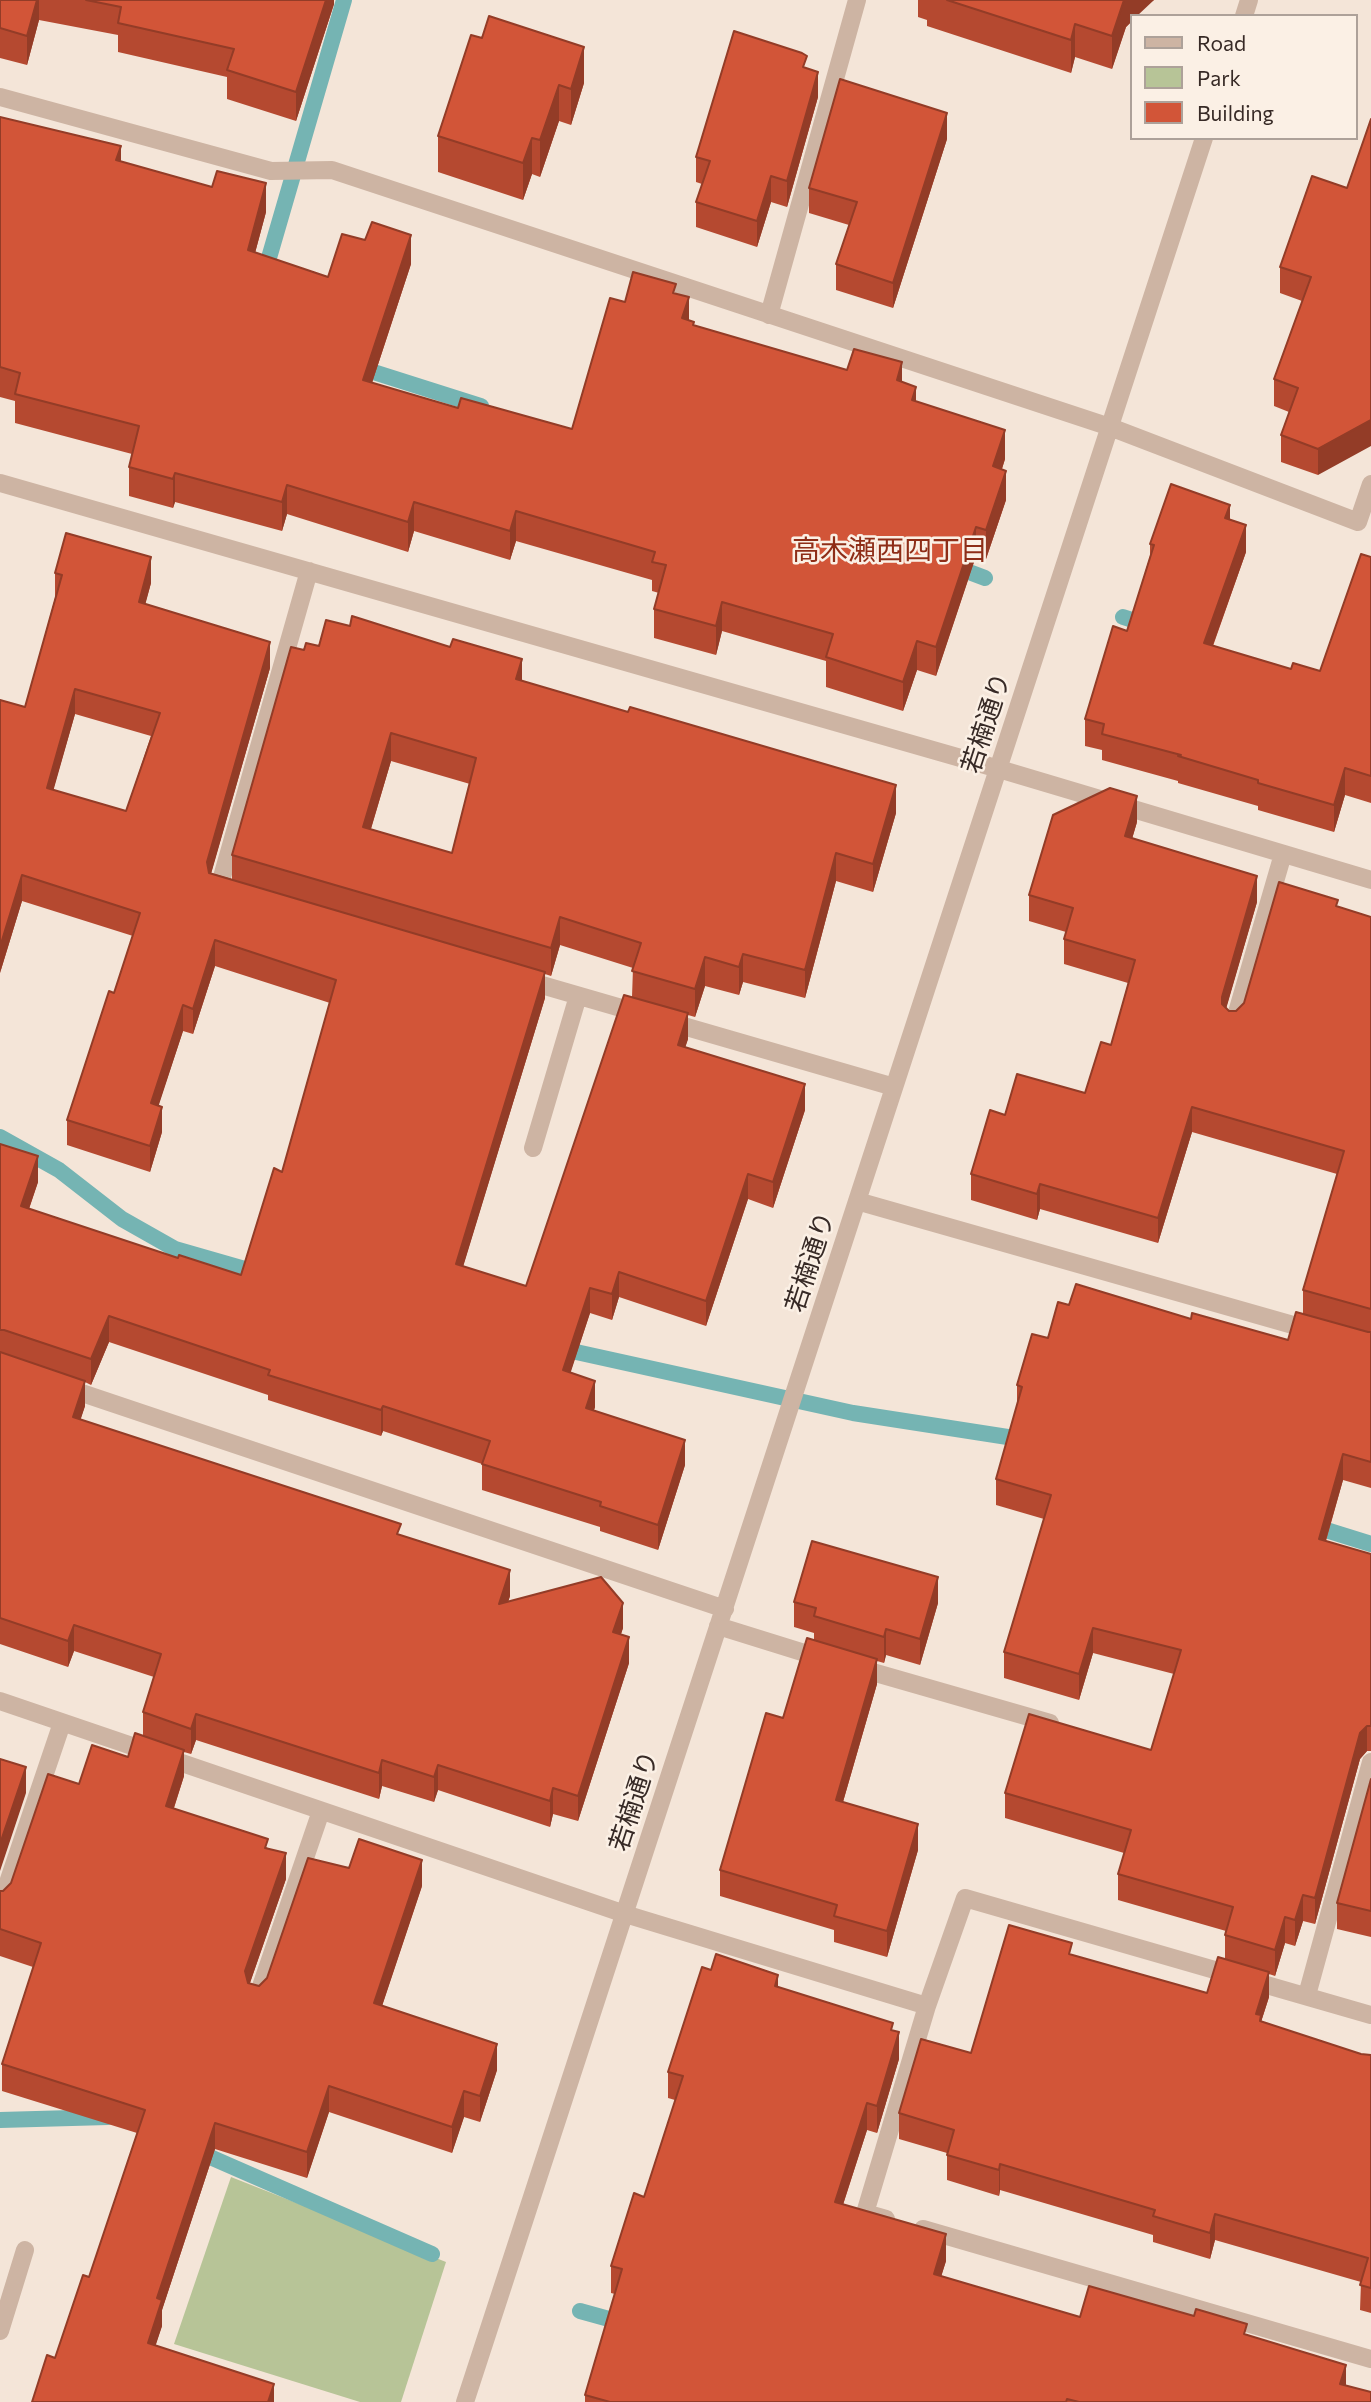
<!DOCTYPE html>
<meta charset="utf-8">
<style>
body{margin:0}
#map{position:relative;width:1371px;height:2402px;overflow:hidden;background:#f4e5d8;font-family:Commissioner,sans-serif}
canvas{display:block}
.legend{position:absolute;left:1130px;top:14px;width:228px;height:126px;box-sizing:border-box;background:#fbf0e5;border:2px solid #ada199;margin:0;padding:9px 12px;list-style:none;font-size:21px;color:#372a26}
.legend li{display:flex;align-items:center;gap:14px;height:35px}
.legend b{width:35px;border:2px solid #ada199}
</style>
<div id="map">
<canvas width="1371" height="2402"></canvas>
<ul class="legend">
<li><b style="height:9px;background:#cdb4a3"></b>Road</li>
<li><b style="height:19px;background:#b7c497"></b>Park</li>
<li><b style="height:19px;background:#d25538"></b>Building</li>
</ul>
</div>
<script>
const ctx = document.querySelector('canvas').getContext('2d');
ctx.lineJoin = 'round';
function fill(path, color) { ctx.fillStyle = color; ctx.fill(path, 'evenodd'); }
function strokePath(path, color, width, dash) { ctx.strokeStyle = color; ctx.lineWidth = width; ctx.lineCap = dash ? 'butt' : 'round'; ctx.setLineDash(dash || []); ctx.stroke(path); }
function label(font, color, halo, rows, align = 'center') {
  ctx.font = font + ' Commissioner,"Noto Sans JP",sans-serif'; ctx.lineWidth = 5; ctx.setLineDash([]); ctx.textBaseline = 'middle'; ctx.strokeStyle = halo; ctx.fillStyle = color; for (const [text, x, y, turn = 0] of rows) {
    ctx.save(); ctx.translate(x, y); ctx.rotate((+turn || 0) * Math.PI / 180); ctx.textAlign = isNaN(turn) ? turn : align; if (halo) ctx.strokeText(text, 0, 0); ctx.fillText(text, 0, 0); ctx.restore();
  }
}
fill(new Path2D(`
 M231 2177 446 2262 401 2402H360L174 2344Z`), '#b7c497');
strokePath(new Path2D(`
 M264 275 344 0
 M355 366 481 406
 M953 566 985 578
 M1123 617 1151 626
 M0 1137 59 1170 122 1219 175 1249 262 1274
 M558 1348 853 1413 1027 1440
 M1310 1525 1371 1544
 M0 2120 108 2117
 M194 2150 432 2254
 M580 2311 627 2324`), '#75b4b3', 16);
strokePath(new Path2D(`
 M1244 16 1249 0
 M0 97 271 171 332 170 1110 427 1358 522 1371 484
 M769 315 857 0
 M0 483 999 769 1371 880
 M226 893 218 891 309 571
 M521 979 894 1087
 M1233 1026 1283 854
 M533 1148 578 996
 M857 1201 1314 1331
 M64 1387 725 1609
 M718 1626 824 1659
 M855 1667 1050 1723
 M0 1701 625 1914 927 2006 965 1898 1371 2015
 M0 1906 62 1723
 M1307 1995 1371 1762
 M256 2001 321 1811
 M886 2219 865 2213 927 2006
 M923 2229 1371 2359
 M0 2331 25 2250
 M465 2402 1204 138`), '#cdb4a3', 18);
fill(new Path2D(`
 M0 0H334V4L296 121 227 99V77L118 52V35L39 20 27 65 0 58Z
 M918 0H1154L1131 16V22L1126 27 1112 69 1075 57 1071 73 927 26V20L918 17Z
 M471 35 584 83 571 125 559 121 540 177 532 174 523 200 438 172V136Z
 M807 68 818 97 787 207 771 202 757 247 696 227V202L702 184 696 182V157Z
 M0 117 121 162 266 212 255 253 328 277 411 264 372 383 458 408 572 429 625 302 676 294 689 320 694 326 847 370 902 382 916 401 1005 459 1002 469 1006 500 986 559 976 556 936 676 917 670 903 711 826 687V661L722 631 716 655 654 638V609L659 593 652 591V580L516 541 510 560 414 531 408 552 287 514 282 531 175 502 173 508 129 496V467L132 454 15 423V401L0 397Z
 M947 139 893 308 836 290V264L849 225 809 213V188Z
 M1347 188 1318 475 1281 462V435L1289 412 1274 406V379L1302 301 1280 293V267Z
 M1230 520 1246 552 1213 646 1291 669 1320 671 1371 557V803L1345 795 1334 832 1258 810V806L1178 783V781L1102 760V750L1085 746V719L1127 631 1150 556V544Z
 M55 573 151 583 145 604 270 668 211 873 232 879V855L304 650 319 646 522 681 896 813 873 892 836 881 805 998 743 982 739 995 705 986 695 1017 688 1015V1039L685 1047 805 1110 773 1208 748 1199 706 1326 619 1297 612 1320 590 1313 570 1373 595 1407 594 1410 685 1465 658 1550 600 1531V1527L482 1490V1464L383 1431 381 1436 268 1400V1395L109 1342 91 1385 85 1382V1406L80 1420 401 1535 510 1596 508 1602 623 1628 621 1634 629 1663 578 1821 553 1814 550 1827 438 1790 434 1802 382 1786 379 1799 196 1740 191 1754 184 1752V1776L174 1808 268 1848 286 1879 250 1983 259 1986 422 1886 382 2006 497 2070 480 2122 464 2117 452 2153 329 2112 307 2178 215 2149 162 2310V2326L155 2346 274 2402 55 2358 89 2277 137 2133 2 2091V2064L33 1967 0 1956V1891H3L11 1883 79 1784 128 1757 143 1735V1712L154 1677 74 1651 68 1667 0 1644V1144L38 1182 29 1209 178 1258 241 1275 282 1172 330 1003 215 966 193 1034 183 1031 158 1106 162 1132 150 1172 67 1145V1120L114 993 133 936 22 901 0 973 25 707 55 598ZM75 714 151 736 126 811 53 790ZM391 761 470 784 452 853 371 829ZM560 945 633 968 632 997 526 1286 463 1266 545 998V974L551 976Z
 M1137 822 1132 839 1257 902 1226 1008 1229 1011H1236L1338 907 1371 917V1488L1343 1480 1326 1541 1371 1554V1751H1367L1360 1759 1315 1924 1303 1921 1295 1946 1285 1943 1275 1976 1269 1974V1997L1261 2022 1361 2054 1371 2055V2313L1360 2310 1361 2282 1215 2240 1210 2259 1153 2242V2235L1000 2190 999 2196 947 2180V2153L899 2139V2113L971 2053 1072 1955 1207 1993 1225 1959V1935L1226 1931 1118 1900V1874L1124 1853 1005 1818V1793L1151 1750 1174 1674 1093 1653 1079 1700 1004 1678V1652L1044 1519 996 1505V1479L1017 1404V1385L1069 1305 1191 1319 1288 1340 1303 1314V1290L1337 1174 1192 1132 1158 1243 1040 1209 1037 1220 971 1200V1174L1005 1115 1085 1093 1111 1045 1128 983 1064 964V939L1066 932 1029 921V895Z
 M794 1602 938 1603 920 1665 886 1655 884 1663 877 1661V1684L843 1802 918 1850 887 1957 834 1942V1930L720 1896V1870L814 1640V1633L794 1627Z
 M1371 1779V1937L1337 1929V1903Z
 M711 1970 778 1987 893 2030 899 2059 877 2133 867 2130 843 2205 946 2261 941 2276 1080 2317 1247 2335 1346 2385 1371 2402H585V2395L615 2294 611 2293V2266L644 2197 675 2100 668 2098V2072Z`), '#b54930');
fill(new Path2D(`
 M37 0H39V20L27 65V36Z
 M326 0H334V4L296 121V92Z
 M1124 0H1154L1137 16H1131V22L1126 27 1112 69V36Z
 M1075 24V57L1071 73V40Z
 M584 47V83L571 125V89Z
 M818 72V97L787 207V181Z
 M559 85V121L540 177V140Z
 M947 113V139L893 308V283Z
 M532 138V174L523 200V163Z
 M121 146V175L116 160Z
 M771 176V202L757 247V221Z
 M266 183V212L248 279V250Z
 M411 235V264L363 410V380Z
 M689 297V327L682 318Z
 M902 362V392L897 380Z
 M916 387V416L912 400Z
 M1371 420V446L1318 475V449Z
 M1005 430V459L993 496V466Z
 M1006 471V500L986 559V530Z
 M175 473V502L173 508V479Z
 M287 485V514L282 531V502Z
 M414 502V531L408 552V522Z
 M1230 505V532L1225 518Z
 M516 511V541L510 560V531Z
 M1246 525V552L1204 670V643Z
 M976 527V556L936 676V647Z
 M151 557V583L139 628V602Z
 M722 602V631L716 655V626Z
 M917 641V670L903 711V682Z
 M270 642V668L207 888V862Z
 M522 659V688L516 679Z
 M75 689V714L47 813V788Z
 M391 733V761L363 855V827Z
 M1345 768V795L1334 832V805Z
 M896 785V813L873 892V864Z
 M1137 796V822L1125 862V836Z
 M836 853V881L805 998V970Z
 M22 875V901L0 973V947Z
 M1257 876V902L1222 1023V997Z
 M560 917V945L551 976V948Z
 M215 940V966L193 1034V1009Z
 M743 954V982L739 995V967Z
 M705 957V986L695 1017V989Z
 M545 972V998L456 1290V1264Z
 M183 1005V1031L151 1129V1103Z
 M688 1013V1039L678 1070V1045Z
 M805 1084V1110L773 1208V1182Z
 M162 1107V1132L150 1172V1146Z
 M1192 1107V1132L1158 1243V1218Z
 M38 1156V1182L21 1232V1206Z
 M748 1174V1199L706 1326V1301Z
 M1040 1184V1209L1037 1220V1194Z
 M619 1272V1297L612 1320V1294Z
 M590 1288V1313L563 1396V1370Z
 M109 1316V1342L91 1385V1359Z
 M85 1381V1406L73 1443V1417Z
 M595 1381V1407L586 1433V1408Z
 M383 1406V1431L381 1436V1410Z
 M685 1440V1465L658 1550V1525Z
 M1343 1454V1480L1319 1564V1539Z
 M510 1570V1596L499 1630V1604Z
 M938 1577V1603L920 1665V1639Z
 M623 1603V1628L613 1657V1632Z
 M74 1625V1651L68 1667V1641Z
 M1093 1628V1653L1079 1700V1674Z
 M886 1629V1655L884 1663V1637Z
 M629 1637V1663L578 1821V1796Z
 M877 1659V1684L836 1826V1800Z
 M196 1714V1740L191 1754V1729Z
 M1367 1726V1751L1360 1759 1315 1924V1898L1360 1733Z
 M184 1750V1776L166 1832V1806Z
 M382 1760V1786L379 1799V1773Z
 M438 1765V1790L434 1802V1777Z
 M26 1767V1793L0 1871V1844Z
 M553 1788V1814L550 1827V1801Z
 M918 1824V1850L887 1957V1931Z
 M286 1853V1879L245 1997V1971Z
 M422 1860V1886L374 2030V2003Z
 M1303 1895V1921L1295 1946V1920Z
 M1285 1917V1943L1275 1976V1950Z
 M1269 1972V1997L1261 2022V2041L1256 2014Z
 M778 1975V2001L775 1986Z
 M899 2032V2059L877 2133V2106Z
 M497 2044V2070L480 2122V2096Z
 M329 2086V2112L307 2178V2152Z
 M464 2091V2117L452 2153V2127Z
 M867 2103V2130L835 2229V2202Z
 M215 2123V2149L162 2310V2326L148 2369V2343L157 2298Z
 M1000 2164V2190L999 2196V2170Z
 M1215 2214V2240L1210 2259V2233Z
 M946 2234V2261L934 2300V2274Z
 M1346 2365V2391L1340 2384Z
 M274 2384V2402H268Z`), '#933c27');
const building = new Path2D(`
 M0 0H37L27 36 0 28Z
 M86 0H326L296 92 227 70 234 49 118 23 121 7Z
 M947 0H1124L1112 36 1075 24 1071 40Z
 M489 16 584 47 571 89 559 85 540 140 532 138 523 163 438 136 471 35 482 38Z
 M734 31 802 53 807 56 803 67 818 72 787 181 771 176 757 221 696 202 710 161 696 157Z
 M840 79 947 113 893 283 836 264 857 202 809 188Z
 M0 117 121 146 116 160 212 187 217 171 266 183 248 250 328 277 342 234 365 240 372 222 411 235 363 380 458 408 461 398 572 429 610 298 625 302 633 272 676 284 673 293 689 297 682 318 694 322 693 325 847 370 854 349 902 362 897 380 916 387 912 400 1005 430 993 466 1006 471 986 530 976 527 936 647 917 641 903 682 826 657 833 634 722 602 716 626 654 609 666 565 652 562 655 552 516 511 510 531 414 502 408 522 287 485 282 502 175 473 173 479 129 467 139 426 15 394 20 373 0 367Z
 M1371 119V420L1318 449 1281 435 1298 388 1274 379 1311 277 1280 267 1312 176 1347 188Z
 M1171 484 1230 505 1225 518 1246 525 1204 643 1291 669 1293 663 1320 671 1361 554 1371 557V776L1345 768 1334 805 1258 783V780L1178 756 1181 755 1102 734 1104 724 1085 719 1113 626 1127 631 1154 545 1150 544Z
 M66 533 151 557 139 602 270 642 207 862 209 873 545 972 456 1264 526 1286 624 995 688 1013 678 1045 805 1084 773 1182 748 1174 706 1301 619 1272 612 1294 590 1288 563 1370 595 1381 586 1408 685 1440 658 1525 600 1506 601 1502 482 1464 490 1441 383 1406 381 1410 268 1375 270 1370 109 1316 91 1359 4 1330H0V1144L38 1156 21 1206 178 1258 179 1255 241 1275 274 1168 282 1172 336 980 215 940 193 1009 183 1005 151 1103 162 1107 150 1146 67 1120 109 991 114 993 140 913 22 875 0 947V700L25 707 62 575 55 573ZM75 689 160 713 126 811 47 788Z
 M352 616 450 647 453 639 522 659 516 679 628 712 630 707 896 785 873 864 836 853 805 970 743 954 739 967 705 957 695 989 632 971 641 943 560 917 551 948 232 855 291 647 304 650 306 643 319 646 326 620 350 626ZM391 733 476 758 452 853 363 827Z
 M1110 788 1137 796 1125 836 1257 876 1222 997V1004L1229 1011H1236L1244 1003 1279 882 1338 900 1336 906 1371 917V1309L1303 1290 1344 1151 1192 1107 1158 1218 1040 1184 1037 1194 971 1174 990 1110 1005 1115 1017 1074 1085 1093 1101 1042 1111 1045 1135 960 1064 939 1073 908 1029 895 1053 815Z
 M1076 1284 1191 1319 1192 1313 1288 1340 1296 1312 1368 1332H1371V1462L1343 1454 1319 1539 1371 1554V1726H1367L1360 1733 1315 1898 1303 1895 1295 1920 1285 1917 1275 1950 1225 1935 1233 1907 1118 1874 1131 1830 1005 1793 1029 1714 1151 1750 1181 1650 1093 1628 1079 1674 1004 1652 1051 1495 996 1479 1022 1387 1017 1385 1032 1334 1048 1338 1058 1302 1069 1305Z
 M0 1352 85 1381 73 1417 401 1524 397 1534 510 1570 499 1604 601 1577 623 1603 613 1632 629 1637 578 1796 553 1788 550 1801 438 1765 434 1777 382 1760 379 1773 196 1714 191 1729 143 1712 161 1654 74 1625 68 1641 0 1618Z
 M812 1541 938 1577 920 1639 886 1629 884 1637 814 1616 816 1608 794 1602Z
 M807 1638 877 1659 836 1800 918 1824 887 1931 834 1916 837 1905 720 1870 766 1713 783 1718Z
 M135 1733 184 1750 166 1806 268 1839 265 1848 286 1853 245 1971 248 1983 259 1986 267 1978 308 1858 349 1868 359 1839 422 1860 374 2003 497 2044 480 2096 464 2091 452 2127 329 2086 307 2152 215 2123 157 2298 162 2300 148 2343 274 2384 268 2402H32L47 2355 55 2358 83 2275 89 2277 145 2110 2 2064 41 1943 0 1929V1891H3L11 1883 48 1774 79 1784 92 1745 128 1757Z
 M0 1759 26 1767 0 1844Z
 M1371 1779V1911L1337 1903Z
 M1009 1925 1072 1943 1069 1954 1207 1993 1218 1957 1269 1972 1256 2014 1261 2015 1260 2021 1361 2054 1371 2055V2288L1360 2285 1368 2258 1215 2214 1210 2233 1153 2216 1155 2210 1000 2164 999 2170 947 2155 954 2130 899 2113 921 2039 971 2053Z
 M716 1954 778 1975 775 1986 893 2023 891 2030 899 2032 877 2106 867 2103 835 2202 946 2234 934 2274 1080 2317 1089 2286 1194 2316 1196 2309 1247 2324 1244 2334 1346 2365 1340 2384 1371 2392V2402H1079L1067 2399 1066 2402H610L585 2395 622 2269 611 2266 634 2193 644 2197 683 2076 668 2072 702 1967 711 1970Z`);
fill(building, '#d25538');
strokePath(building, '#933c27', 2);
label('26px', '#372a26', '#fbf0e5', [
 ["若楠通り",986,723,-72],
 ["若楠通り",810,1262,-72],
 ["若楠通り",634,1801,-72]
]);
label('28px', '#8e2d17', '#fbf0e5', [
 ["高木瀬西四丁目",890,551]
]);
</script>
